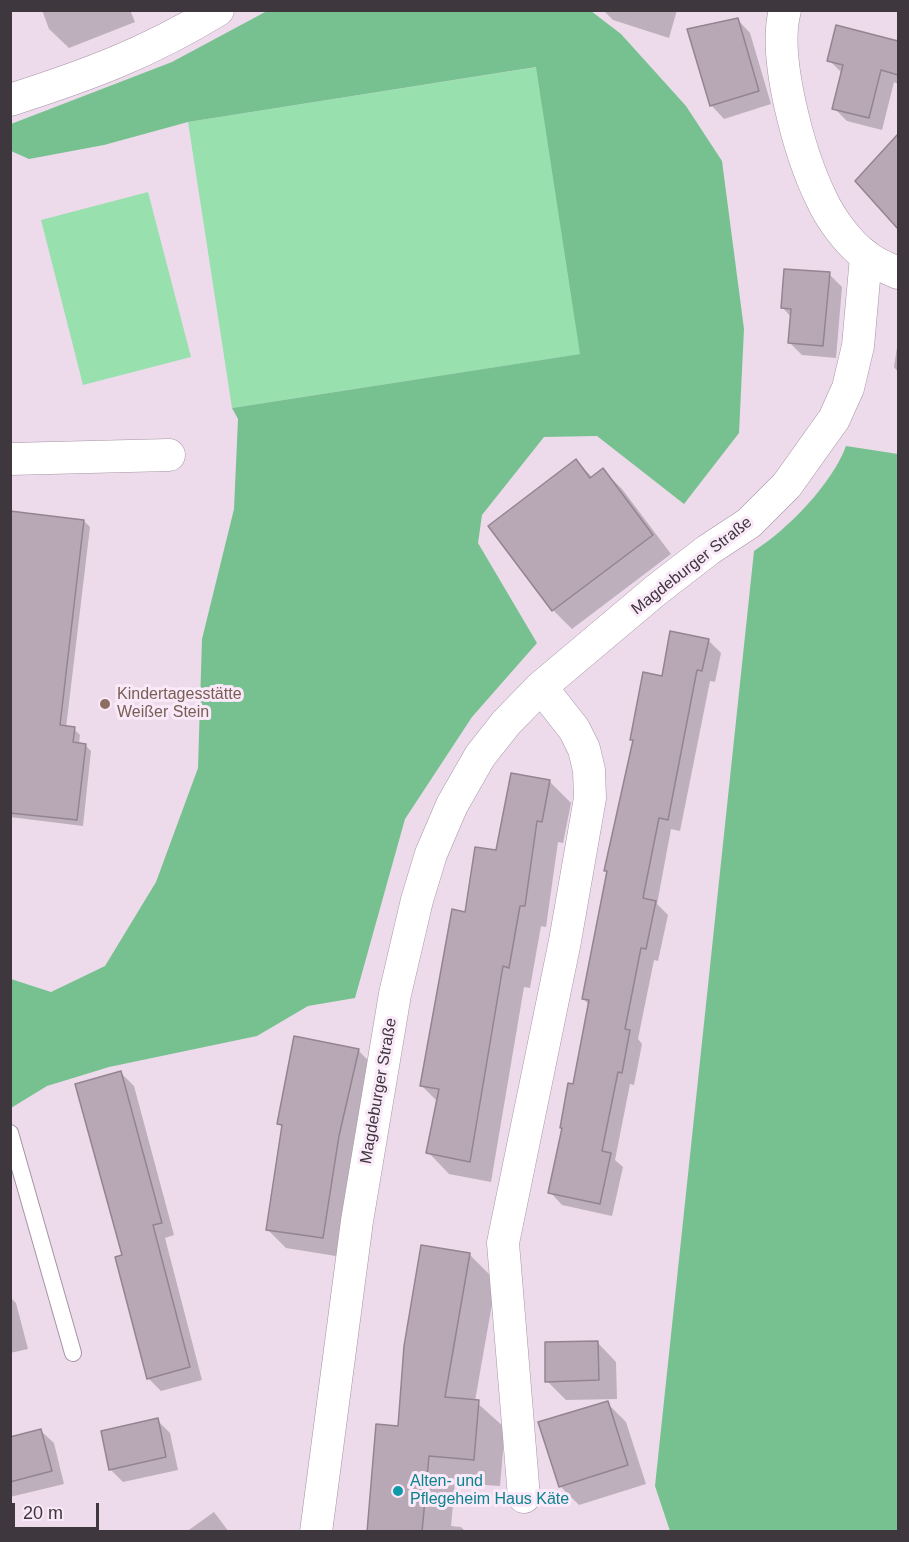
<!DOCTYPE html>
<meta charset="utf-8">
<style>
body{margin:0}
#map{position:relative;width:909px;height:1542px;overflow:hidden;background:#eddbeb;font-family:Helvetica,sans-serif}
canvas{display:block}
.frame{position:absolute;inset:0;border:12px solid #3e373d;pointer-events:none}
.scale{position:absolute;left:12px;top:1503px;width:87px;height:27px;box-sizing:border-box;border:3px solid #3e373d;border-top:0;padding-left:8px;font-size:18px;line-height:21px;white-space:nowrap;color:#3e373d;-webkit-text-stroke:4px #fae9f8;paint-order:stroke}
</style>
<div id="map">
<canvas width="909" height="1542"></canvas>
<div class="frame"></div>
<div class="scale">20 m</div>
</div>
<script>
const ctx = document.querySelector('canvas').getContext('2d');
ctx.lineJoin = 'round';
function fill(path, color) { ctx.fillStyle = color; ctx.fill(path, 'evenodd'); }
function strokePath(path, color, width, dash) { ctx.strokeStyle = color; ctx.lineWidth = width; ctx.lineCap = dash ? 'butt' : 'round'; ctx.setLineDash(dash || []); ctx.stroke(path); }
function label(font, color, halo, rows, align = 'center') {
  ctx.font = font + ' Helvetica,sans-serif'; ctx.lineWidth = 6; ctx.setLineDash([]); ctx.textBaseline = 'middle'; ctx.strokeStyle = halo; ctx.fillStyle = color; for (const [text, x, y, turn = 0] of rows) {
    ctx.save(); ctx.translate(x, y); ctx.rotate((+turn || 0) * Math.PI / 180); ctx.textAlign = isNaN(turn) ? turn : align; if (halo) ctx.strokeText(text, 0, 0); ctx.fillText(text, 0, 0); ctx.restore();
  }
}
fill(new Path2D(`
 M537 67 581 354 232 408 188 122Z
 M148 192 191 357 83 385 41 220Z`), '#98e1af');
fill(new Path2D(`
 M267 11H591L621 34 686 106 722 161 744 329 739 433 684 504 597 436 544 437 482 515 478 543 537 643 472 717 405 819 355 998 308 1006 257 1036 109 1067 47 1086 11 1108V979L51 992 105 966 156 882 198 768 202 639 234 509 238 419 232 408 580 354 536 67 188 122 104 145 29 159 11 151V124L172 62Z
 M846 446 898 454V1531H670L655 1486 754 551C788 529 832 484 846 446Z`), '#77c190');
fill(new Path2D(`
 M42 10H130L135 22 69 48 49 29Z
 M603 10H677L669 38 613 20Z
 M738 20 750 33 771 104 724 119 712 106 689 31Z
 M837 27 898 42V84L894 82 882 130 847 121 834 108 843 74 829 60Z
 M888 147 898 157V226L857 181Z
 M829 274 842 287 836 358 802 355 789 342 791 317 782 307Z
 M898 341V372L894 367Z
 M576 461 593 478 603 470 622 489 671 554 572 629 553 610 490 526Z
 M10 512 84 521 90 527 66 728 74 729 80 735 79 744 85 745 91 751 83 826 10 817Z
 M708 640 721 653 715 682 710 681 680 831 671 829 657 904 668 915 658 961 654 960 638 1039 642 1044 634 1085 630 1084 615 1160 623 1167 612 1216 562 1205 550 1192 564 1130 561 1127 574 1086 590 1005 583 999 608 873 605 870 634 742 632 739 663 677Z
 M549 781 571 803 563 843 558 842 546 927 541 926 530 988 524 987 491 1182 449 1174 428 1152 438 1102 422 1086 467 913 497 852Z
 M358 1050 377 1070 342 1257 286 1248 267 1229 283 1128 278 1123Z
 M121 1073 134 1086 174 1235 165 1238 202 1380 161 1391 148 1378 123 1256Z
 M469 1254 496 1281 475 1401 505 1428 500 1486 455 1483 451 1526 461 1527 466 1532H369L399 1427Z
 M10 1297 16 1303 28 1349 10 1353Z
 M597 1342 616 1362 617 1399 566 1400 547 1381Z
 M607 1403 626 1422 646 1484 579 1505 560 1486Z
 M157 1420 170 1433 178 1470 123 1482 110 1469Z
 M41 1431 54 1443 64 1484 10 1497V1438Z
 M214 1512 229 1532H186Z`), '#0003');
const building = new Path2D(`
 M738 18 759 91 710 106 687 29Z
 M836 25 898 41V75L881 70 869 118 832 109 843 65 827 61Z
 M898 134V229L855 181Z
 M784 269 830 272 823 346 788 343 791 309 781 308Z
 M576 459 590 478 603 468 653 535 552 611 488 526Z
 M10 511 84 520 60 725 75 727 73 742 86 744 77 820 10 813Z
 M670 631 709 639 702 671 697 670 668 820 659 818 643 898 656 901 646 949 641 948 625 1029 630 1030 622 1073 618 1072 602 1151 611 1153 600 1204 548 1193 562 1128H560L568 1083 573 1084 589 1000 582 999 607 871H604L633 740H630L643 672 662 676Z
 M511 773 550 780 542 822 537 821 525 906H520L509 968 503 966 470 1162 426 1153 439 1089 420 1086 452 909 465 912 475 847 496 850Z
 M294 1036 359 1049 339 1136 323 1238 266 1230 282 1125 277 1124Z
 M121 1071 162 1223 153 1225 190 1367 147 1379 115 1257 122 1255 75 1084Z
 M421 1245 470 1253 445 1397 479 1400 474 1460 429 1456 422 1532H367L376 1424 398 1426 404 1346Z
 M598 1341 599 1380 545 1382V1342Z
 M608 1401 628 1465 559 1487 538 1422Z
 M158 1418 166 1457 109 1470 101 1431Z
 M41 1429 52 1471 10 1482V1437Z`);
fill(building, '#b8a7b5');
strokePath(building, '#948492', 1.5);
const service = new Path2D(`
 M10 1133 73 1353`);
const minor = new Path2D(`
 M785 10C772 57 800 155 821 198 830 218 848 243 866 256 875 264 888 268 898 273
 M10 100C88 75 148 53 218 10
 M10 459 169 455
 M524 1497 503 1243 565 941 590 798 589 770 584 749 574 729 541 687
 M316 1532 357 1221 395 994 417 900 431 854 452 805 480 756 506 723 541 687 655 591 708 550 749 523 787 485 834 419 848 388 858 346 866 257`);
strokePath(service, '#a595a3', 18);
strokePath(minor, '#a595a3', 33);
strokePath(service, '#fff', 16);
strokePath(minor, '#fff', 32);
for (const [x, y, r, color] of [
 [105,704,6,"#8d6e63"],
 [398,1491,6,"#0f9aa8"]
]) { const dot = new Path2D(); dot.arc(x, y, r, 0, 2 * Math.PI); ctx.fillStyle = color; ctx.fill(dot); strokePath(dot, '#fae9f8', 2); }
label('16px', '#3e373d', '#fae9f8', [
 ["Magdeburger Straße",692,566,-38],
 ["Magdeburger Straße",379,1091,-80]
]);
label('16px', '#785e54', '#fae9f8', [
 ["Kindertagesstätte",117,695],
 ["Weißer Stein",117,713]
], 'left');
label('16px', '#0d838f', '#fae9f8', [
 ["Alten- und",410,1482],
 ["Pflegeheim Haus Käte",410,1500]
], 'left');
</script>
